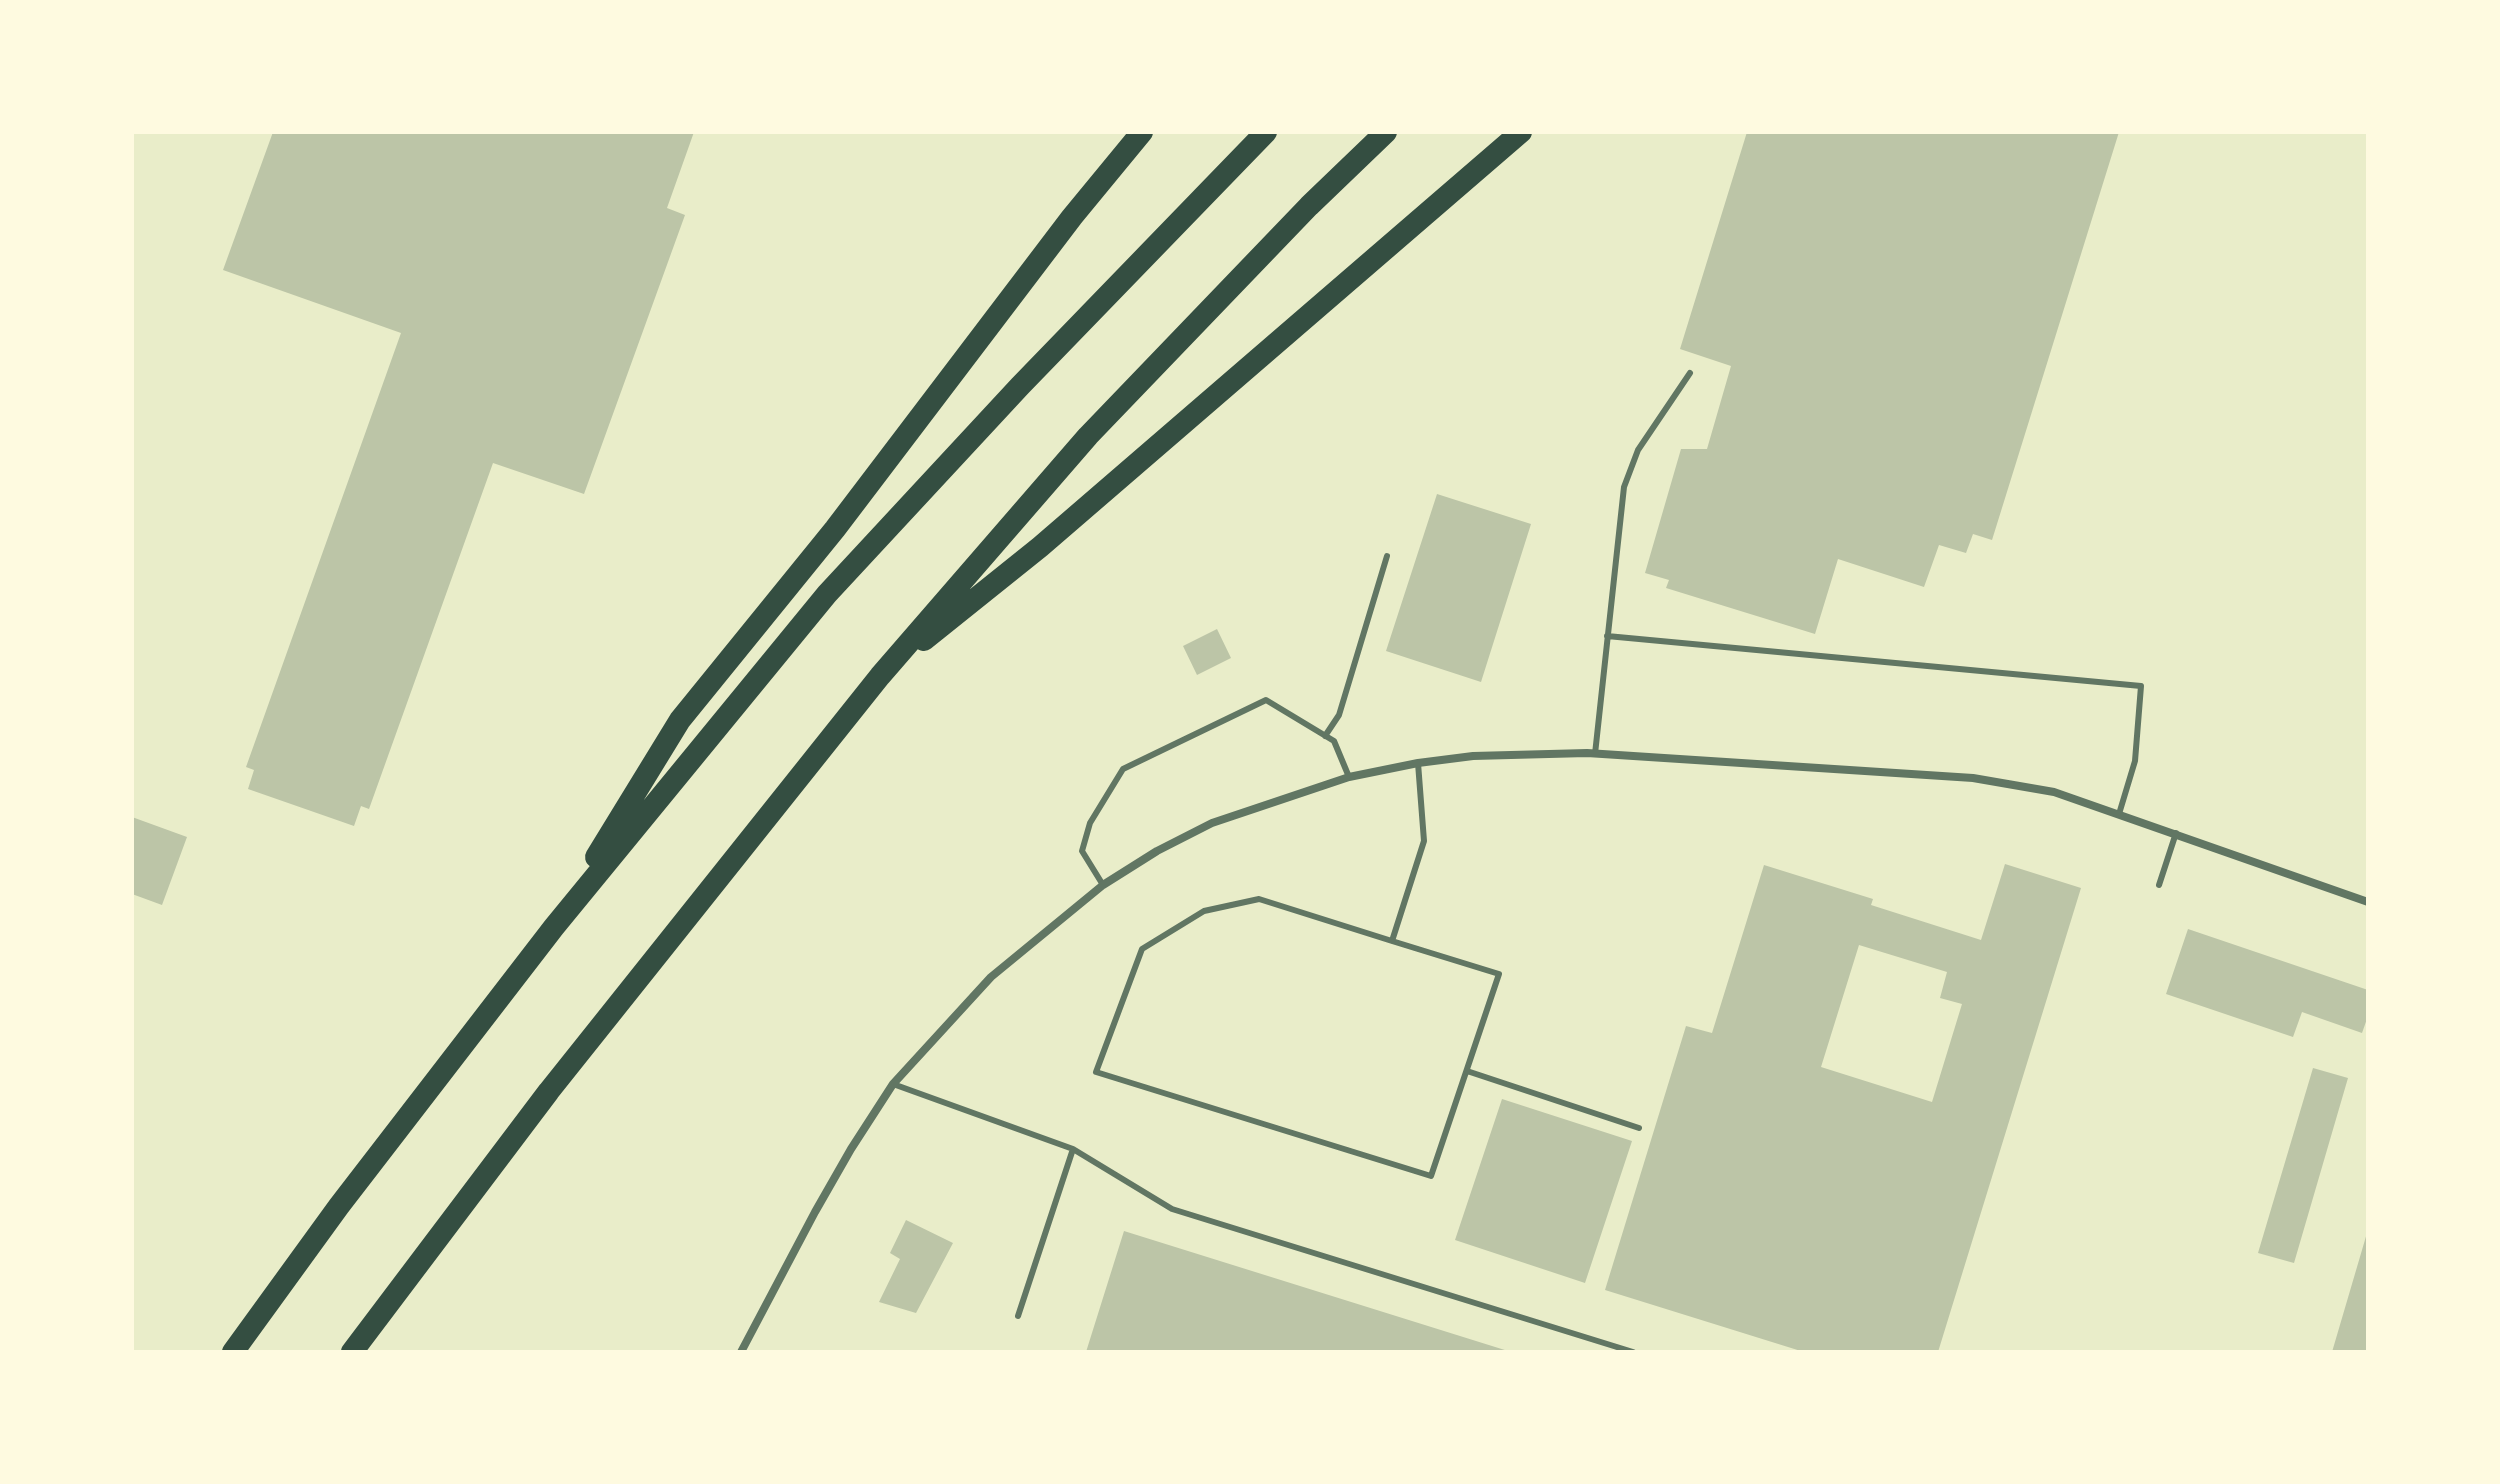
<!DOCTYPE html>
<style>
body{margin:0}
#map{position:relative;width:2500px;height:1484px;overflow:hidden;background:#e9edc9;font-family:"Noto Sans",sans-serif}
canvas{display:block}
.frame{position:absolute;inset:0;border:134px solid #fefae0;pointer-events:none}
</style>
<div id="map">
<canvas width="2500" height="1484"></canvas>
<div class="frame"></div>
</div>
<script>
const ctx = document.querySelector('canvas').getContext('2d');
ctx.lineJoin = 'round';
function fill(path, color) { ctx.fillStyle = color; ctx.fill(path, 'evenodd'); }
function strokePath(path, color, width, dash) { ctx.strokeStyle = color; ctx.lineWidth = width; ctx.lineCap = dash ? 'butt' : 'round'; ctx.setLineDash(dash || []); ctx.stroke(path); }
fill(new Path2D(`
 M273 132H694L667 208 685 215 584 494 493 463 369 809 361 806 354 826 248 789 254 770 246 767 401 333 223 270Z
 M1747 132H2119L1992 540 1973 534 1966 553 1939 545 1924 587 1838 559 1815 634 1666 588 1669 580 1645 573 1681 449H1707L1731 366 1680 349Z
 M1437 494 1531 524 1481 682 1386 651Z
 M1217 629 1231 658 1197 675 1183 646Z
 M132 817 187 837 162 905 132 894Z
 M2005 864 2081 888 1938 1352H1804L1605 1290 1686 1026 1712 1033 1764 865 1873 899 1871 905 1981 940ZM1859 945 1947 972 1940 998 1962 1004 1932 1102 1821 1067Z
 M2188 929 2368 990V1016L2362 1033 2302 1012 2293 1037 2166 994Z
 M2313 1068 2348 1078 2294 1263 2258 1253Z
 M1502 1099 1632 1141 1585 1283 1455 1240Z
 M906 1220 953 1243 916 1313 879 1302 900 1259 890 1253Z
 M1124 1231 1508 1351V1352H1086Z
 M2367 1233 2368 1352H2332Z`), '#bcc5a7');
strokePath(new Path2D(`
 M1607 636 2141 686 2135 761 2119 814
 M1325 736 1339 715 1387 556
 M1595 754 1624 487 1638 450 1690 373
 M1103 885 1082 851 1090 823 1123 769 1266 700 1334 741 1349 777
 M2159 885 2176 833
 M1392 941 1259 899 1204 911 1142 949 1096 1072 1431 1176 1499 974 1392 941 1424 841 1418 763
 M1467 1071 1639 1128
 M893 1084 1073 1149 1172 1209 1633 1352
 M1018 1316 1073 1149`), '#617663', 6);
strokePath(new Path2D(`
 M741 1352 815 1212 851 1149 893 1084 991 977 1103 885 1157 851 1212 823 1349 777 1418 763 1473 756 1587 753 1973 778 2054 792 2368 902`), '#617663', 8);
strokePath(new Path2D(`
 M924 640 1040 547 1521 132
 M596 857 680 720 835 529 1072 217 1142 132
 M233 1352 339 1206 554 927 827 594 1020 386 1266 132
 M352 1352 549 1091 880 676 1088 436 1309 206 1386 132`), '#344e41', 22);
</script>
